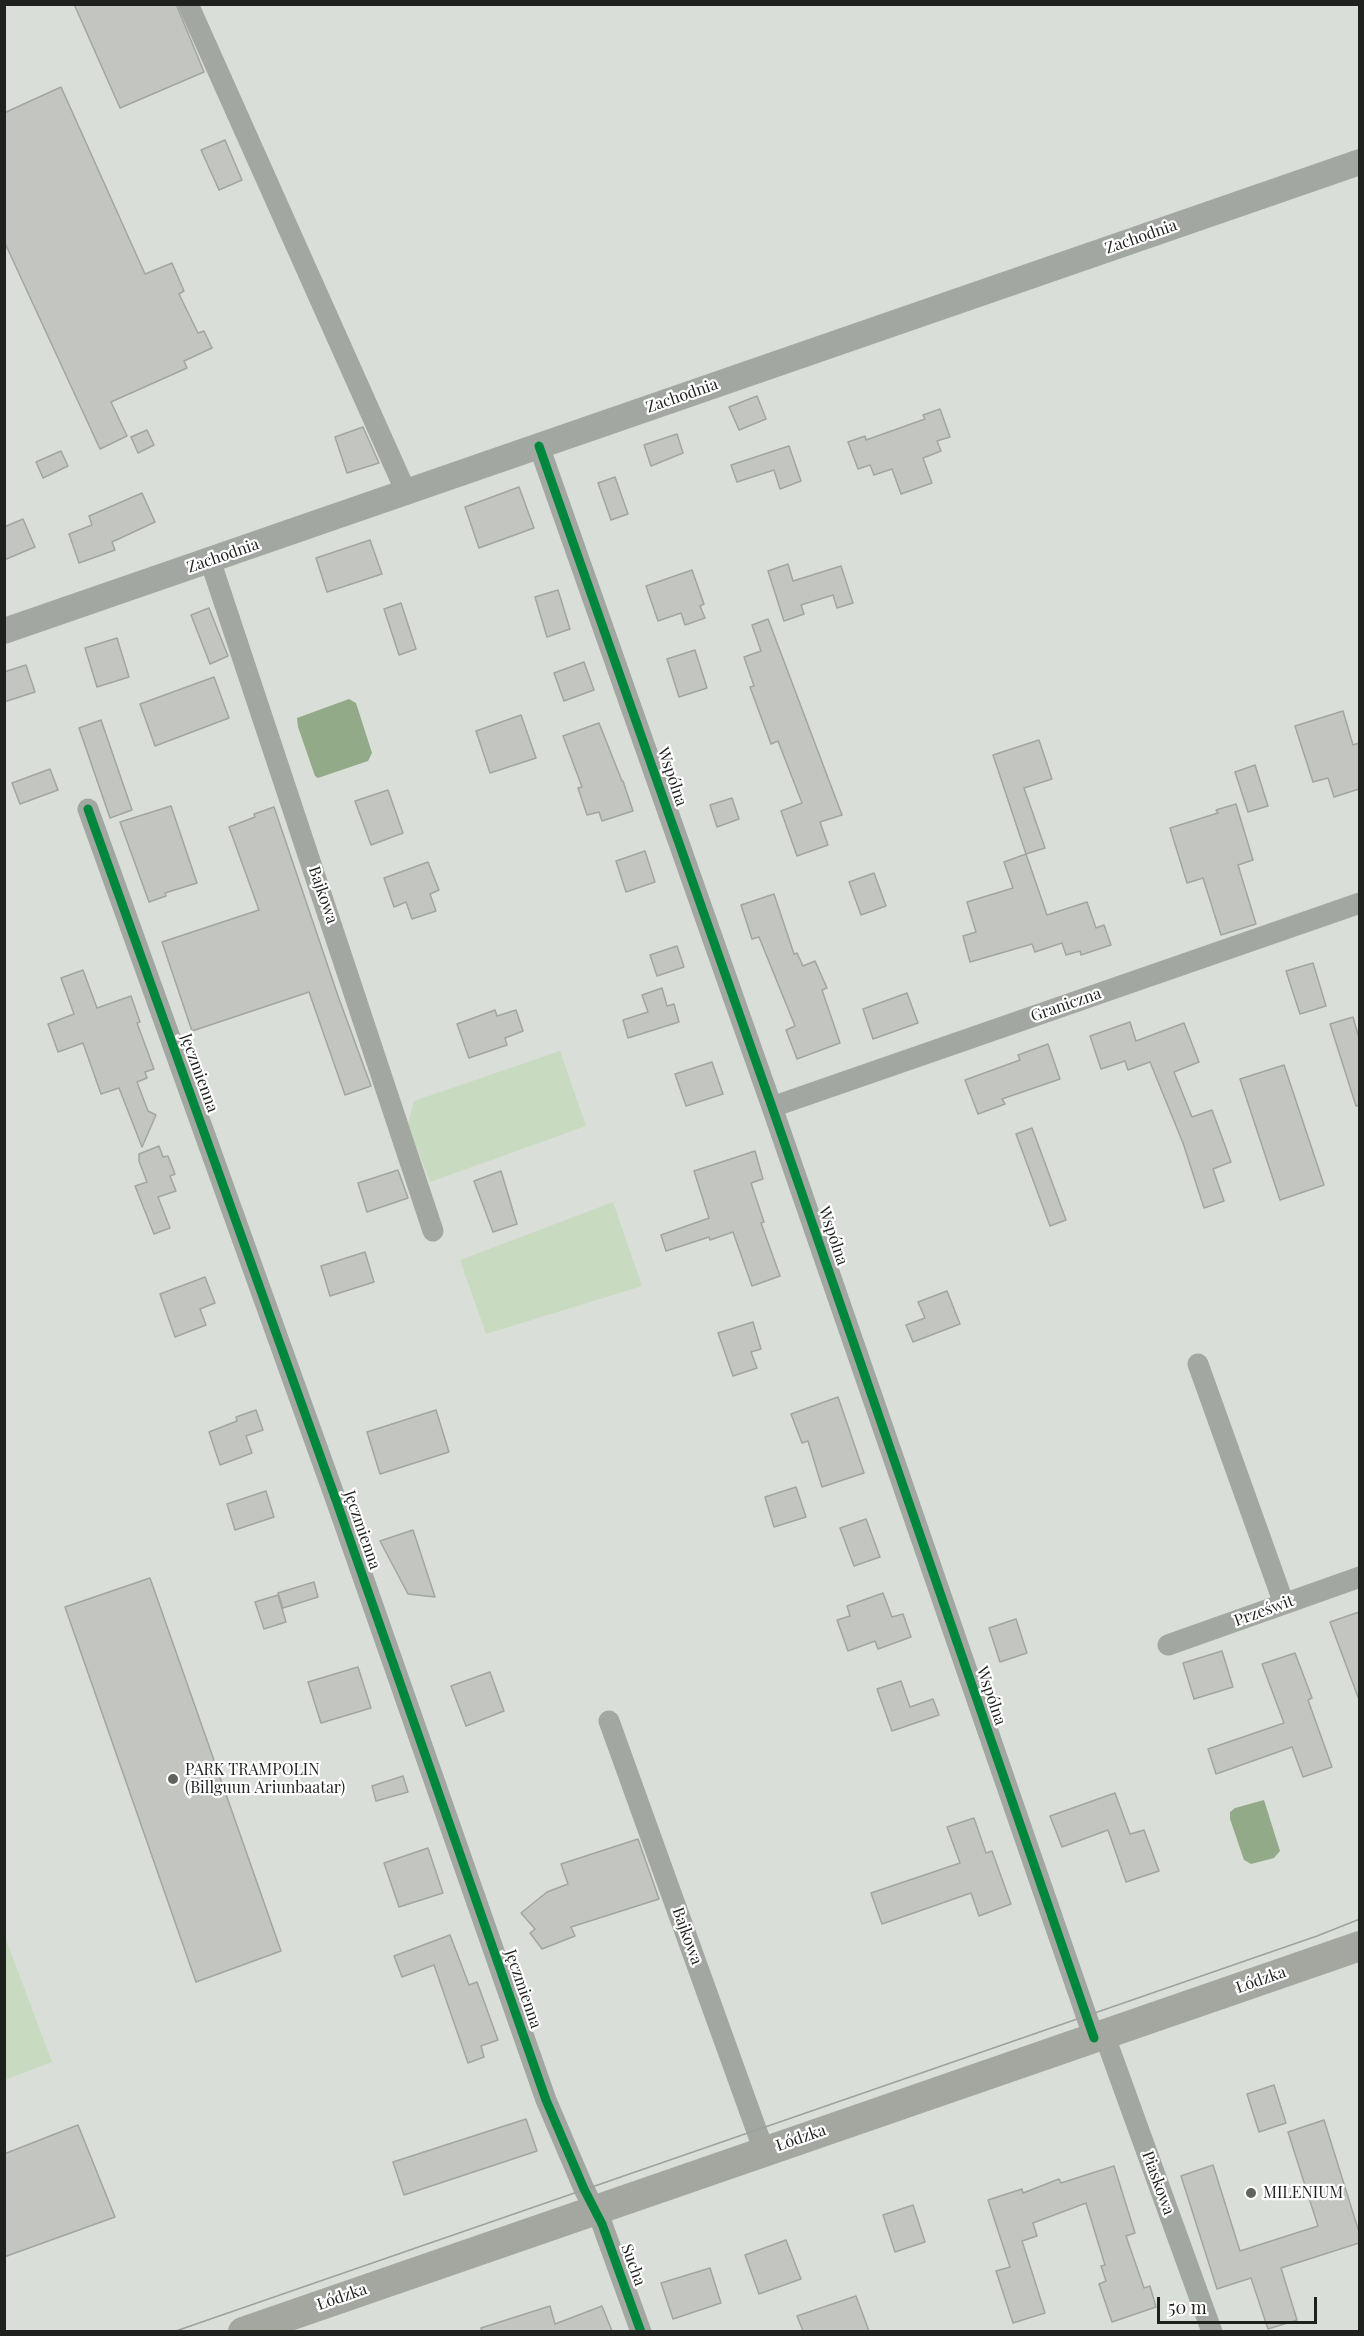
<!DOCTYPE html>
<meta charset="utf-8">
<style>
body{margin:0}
#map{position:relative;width:1364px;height:2336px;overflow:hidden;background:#daded8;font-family:"Playfair Display",serif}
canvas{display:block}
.frame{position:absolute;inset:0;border:6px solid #1e211d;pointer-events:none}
.scale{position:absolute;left:1157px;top:2297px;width:160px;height:27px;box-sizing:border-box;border:3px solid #1e211d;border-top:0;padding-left:8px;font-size:18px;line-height:21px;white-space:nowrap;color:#1e211d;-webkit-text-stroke:4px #fff;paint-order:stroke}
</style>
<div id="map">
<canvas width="1364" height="2336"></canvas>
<div class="frame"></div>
<div class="scale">50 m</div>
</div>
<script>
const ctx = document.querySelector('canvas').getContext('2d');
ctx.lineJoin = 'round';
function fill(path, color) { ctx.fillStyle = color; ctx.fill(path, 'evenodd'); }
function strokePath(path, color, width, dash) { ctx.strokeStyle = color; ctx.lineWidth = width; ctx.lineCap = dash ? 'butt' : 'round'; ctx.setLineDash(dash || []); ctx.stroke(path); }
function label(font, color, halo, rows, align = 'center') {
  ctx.font = font + ' "Playfair Display",serif'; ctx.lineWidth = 4.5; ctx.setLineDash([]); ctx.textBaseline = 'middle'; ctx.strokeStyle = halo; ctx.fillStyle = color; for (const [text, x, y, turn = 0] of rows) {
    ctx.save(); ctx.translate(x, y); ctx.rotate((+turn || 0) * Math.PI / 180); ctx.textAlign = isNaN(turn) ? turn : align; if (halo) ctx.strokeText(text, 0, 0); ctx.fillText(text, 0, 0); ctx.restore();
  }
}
fill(new Path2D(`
 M560 1051 586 1126 430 1182 408 1124 414 1101Z
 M613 1202 642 1286 486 1334 460 1260Z
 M4 1934 52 2062 5 2080H4Z`), '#c8dac0');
fill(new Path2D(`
 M349 699 356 703 372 753 368 761 318 778 315 776 298 727 297 718Z
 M1264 1800 1280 1851 1274 1858 1251 1864 1244 1860 1230 1819V1812L1235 1808Z`), '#93aa88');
const building = new Path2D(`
 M74 4H176L204 72 120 108Z
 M61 87 145 274 172 263 184 291 179 294 198 333 204 331 212 348 184 361 187 368 111 402 127 436 100 449 4 241V113Z
 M225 140 242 180 219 190 201 150Z
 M757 396 766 419 739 430 729 407Z
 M940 409 950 437 937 441 941 451 923 458 932 483 901 494 892 469 874 475 870 465 858 469 848 442 865 436 866 440 925 419 923 415Z
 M363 427 379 463 347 473 335 437Z
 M147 430 154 445 138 453 131 437Z
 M677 434 683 453 651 466 644 445Z
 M789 446 801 481 780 489 774 470 737 482 731 465Z
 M61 451 68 466 43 478 36 462Z
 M615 477 628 514 611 520 598 483Z
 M519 487 534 528 479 548 465 507Z
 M142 493 155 522 112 542 115 550 79 563 69 534 92 525 89 516Z
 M23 519 35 547 4 560V527Z
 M370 540 382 574 327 592 316 558Z
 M788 564 793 581 841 566 853 603 837 608 833 595 801 605 804 614 784 621 768 571Z
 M692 570 704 604 700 606 705 618 685 625 681 613 658 621 646 586Z
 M558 590 570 629 547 637 535 597Z
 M401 603 416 649 399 655 384 609Z
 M209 608 228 656 210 664 191 615Z
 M768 619 842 815 820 822 828 845 797 856 781 811 802 803 778 741 771 744 750 687 754 686 744 657 761 651 752 625Z
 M117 638 129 677 97 687 85 648Z
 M695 650 707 688 679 697 667 659Z
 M584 662 594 690 564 701 554 673Z
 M26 665 35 692 4 702V672Z
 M214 677 229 718 155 746 140 704Z
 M1343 711 1353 745 1359 743V789L1334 797 1328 778 1313 782 1295 726Z
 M521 715 536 758 490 773 476 731Z
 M101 720 132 810 110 818 79 728Z
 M599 723 622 781H623L633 811 602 821 599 812 587 815 578 788 582 787 563 736Z
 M1039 740 1052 779 1024 788 1045 848 1026 854 993 755Z
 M1255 765 1268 806 1248 812 1235 772Z
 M50 769 58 790 20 804 12 783Z
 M388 790 403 833 371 845 355 801Z
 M732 798 739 819 717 827 710 805Z
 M1236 804 1253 860 1238 865 1256 924 1221 935 1203 878 1187 883 1170 828 1218 813 1216 810Z
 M171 806 197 883 165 893 166 896 149 902 120 822Z
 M274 807 338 996 371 1086 345 1095 309 992 192 1031 162 942 259 910 229 827 255 817 254 814Z
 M645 851 655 882 626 892 616 861Z
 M1026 854 1047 915 1087 902 1096 928 1104 925 1111 945 1081 955 1080 951 1066 955 1062 943 1035 952 1032 944 970 962 963 936 976 932 967 902 1013 888 1004 862Z
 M428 862 439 890 430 894 436 911 412 919 406 902 394 907 384 878Z
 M874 873 886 906 861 915 849 882Z
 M774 894 794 954 797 953 803 966 815 961 827 988 822 990 840 1043 797 1059 786 1030 795 1026 759 937 752 939 741 905Z
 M677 946 684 967 657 976 650 955Z
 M1313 963 1326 1006 1300 1014 1286 971Z
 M83 970 97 1008 131 996 140 1022 137 1023 154 1069 145 1072 147 1078 137 1082 148 1111 156 1115 142 1147 119 1088 101 1094 83 1043 58 1052 48 1024 74 1014 61 978Z
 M662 988 667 1006 674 1004 679 1022 628 1038 623 1020 648 1012 642 995Z
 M907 993 918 1023 873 1039 863 1009Z
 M495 1010 497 1016 516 1010 523 1031 505 1038 507 1045 469 1058 457 1024Z
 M1353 1017 1359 1038V1105L1356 1106 1330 1024Z
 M1130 1022 1136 1041 1184 1023 1199 1062 1174 1072 1192 1117 1212 1110 1231 1162 1213 1169 1224 1201 1204 1208 1183 1143 1150 1062 1128 1070 1125 1061 1101 1069 1090 1036Z
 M1048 1044 1060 1079 1002 1099 1005 1104 978 1114 965 1080 1020 1060 1018 1055Z
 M712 1062 723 1094 686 1106 675 1074Z
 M1284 1065 1324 1185 1280 1200 1240 1079Z
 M1032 1128 1066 1220 1050 1226 1016 1134Z
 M159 1146 163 1157 168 1156 175 1174 170 1176 176 1191 158 1197 170 1228 154 1234 135 1186 147 1182 139 1161V1154Z
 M755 1151 763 1179 751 1183 764 1222 761 1223 780 1276 752 1286 733 1232 710 1240 709 1237 666 1251 661 1235 709 1218 694 1171Z
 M398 1170 408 1198 367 1212 358 1183Z
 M501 1171 517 1224 493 1232 474 1181Z
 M365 1252 374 1282 330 1296 321 1266Z
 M205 1277 215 1303 200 1309 206 1325 175 1337 160 1294Z
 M947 1291 960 1324 913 1342 906 1325 925 1318 918 1302Z
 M753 1322 761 1349 751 1352 757 1368 733 1376 718 1333Z
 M838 1397 864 1473 822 1487 808 1441 802 1443 791 1414Z
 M256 1410 263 1430 246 1436 252 1453 220 1465 209 1432 237 1421 236 1417Z
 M436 1410 449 1452 380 1474 367 1432Z
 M796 1487 806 1517 774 1527 765 1497Z
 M266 1491 274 1517 235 1530 227 1504Z
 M866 1519 880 1557 854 1566 840 1528Z
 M413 1530 435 1597 408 1594 380 1541Z
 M150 1578 281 1951 196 1982 65 1607Z
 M314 1582 318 1597 283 1608 278 1593Z
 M883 1593 892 1617 903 1614 911 1637 878 1649 875 1641 848 1651 837 1620 850 1616 847 1606Z
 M278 1595 286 1622 264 1629 255 1602Z
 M1359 1612V1696L1358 1697 1330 1622Z
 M1016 1619 1027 1653 1000 1662 989 1628Z
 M1222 1651 1233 1687 1194 1699 1183 1663Z
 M1295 1653 1312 1698 1308 1700 1332 1767 1303 1777 1292 1747 1216 1774 1208 1749 1284 1723 1262 1664Z
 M358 1667 371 1708 321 1723 308 1682Z
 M490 1672 504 1711 466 1726 451 1686Z
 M901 1681 910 1707 933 1699 939 1715 892 1731 877 1689Z
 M403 1776 408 1792 376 1801 372 1786Z
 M1115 1793 1130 1834 1144 1830 1159 1871 1126 1882 1108 1830 1062 1847 1050 1816Z
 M974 1818 986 1853 992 1851 1011 1904 979 1916 971 1893 882 1924 871 1893 960 1863 947 1827Z
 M638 1839 659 1899 571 1927 575 1936 542 1949 530 1933 535 1929 521 1913 547 1892 568 1884 561 1864Z
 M428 1848 443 1893 399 1907 384 1863Z
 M450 1935 469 1985 477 1982 498 2040 481 2046 484 2057 468 2063 434 1965 402 1977 394 1956Z
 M1274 2085 1286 2123 1259 2132 1247 2094Z
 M526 2119 537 2151 404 2195 393 2162Z
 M1324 2120 1359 2232V2243L1281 2268 1297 2320 1268 2329 1251 2278 1217 2289 1181 2176 1213 2165 1240 2251 1318 2226 1288 2132Z
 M78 2125 115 2217 4 2257V2154Z
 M1114 2166 1135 2233 1126 2236 1144 2288 1150 2286 1156 2307 1112 2322 1099 2284 1106 2281 1101 2266 1105 2265 1086 2203 1033 2223 1037 2236 1022 2241 1045 2313 1013 2323 996 2271 1010 2267 988 2200 1022 2189 1023 2193 1059 2179 1061 2183Z
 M913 2205 925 2242 895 2252 883 2215Z
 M786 2240 801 2279 759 2294 745 2255Z
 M710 2268 721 2303 673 2319 661 2283Z
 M856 2296 869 2331H803L797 2316Z
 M550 2306 555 2324 602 2306 612 2331H482L481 2328Z`);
fill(building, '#c2c5c0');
strokePath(building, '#a2a5a1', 1.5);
strokePath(new Path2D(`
 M188 4 406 492
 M539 446 772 1107 1094 2038
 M210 560 433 1231
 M88 809 336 1500 546 2100 584 2189 602 2224 641 2332
 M772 1107 1360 903
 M1198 1364 1284 1604
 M1168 1645 1360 1577
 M609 1721 764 2151
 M1104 2034 1212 2332`), '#a3a7a1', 21);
strokePath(new Path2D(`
 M4 631 1360 162`), '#a3a7a1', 26);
strokePath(new Path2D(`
 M243 2332 1360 1946`), '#a3a7a0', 30);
strokePath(new Path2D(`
 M173 2332 1317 1936 1360 1919`), '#9ea29c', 1.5);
strokePath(new Path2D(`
 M539 446 772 1107 1094 2038
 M88 809 336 1500 546 2100 584 2189 602 2224 641 2332`), '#00873e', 9);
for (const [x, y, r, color] of [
 [173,1779,6,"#60635e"],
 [1251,2193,6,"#60635e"]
]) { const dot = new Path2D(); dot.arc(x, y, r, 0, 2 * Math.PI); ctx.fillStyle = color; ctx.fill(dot); strokePath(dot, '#fff', 2); }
label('16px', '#1e211d', '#fff', [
 ["Zachodnia",1141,237,-19],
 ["Zachodnia",682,396,-19],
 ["Zachodnia",223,556,-19],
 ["Wspólna",672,777,71],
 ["Bajkowa",323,895,71],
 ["Graniczna",1066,1005,-19],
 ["Jęczmienna",199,1073,70],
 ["Wspólna",833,1236,71],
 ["Jęczmienna",362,1530,71],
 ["Prześwit",1264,1611,-20],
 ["Wspólna",991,1696,71],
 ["Bajkowa",687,1936,70],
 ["Łódzka",1261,1980,-19],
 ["Jęczmienna",523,1989,71],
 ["Łódzka",801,2138,-19],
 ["Piaskowa",1158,2183,70],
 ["Sucha",633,2265,70],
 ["Łódzka",342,2297,-19]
]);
label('16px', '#1e211d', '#fff', [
 ["PARK TRAMPOLIN",185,1770],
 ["(Billguun Ariunbaatar)",185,1788],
 ["MILENIUM",1263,2193]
], 'left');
</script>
